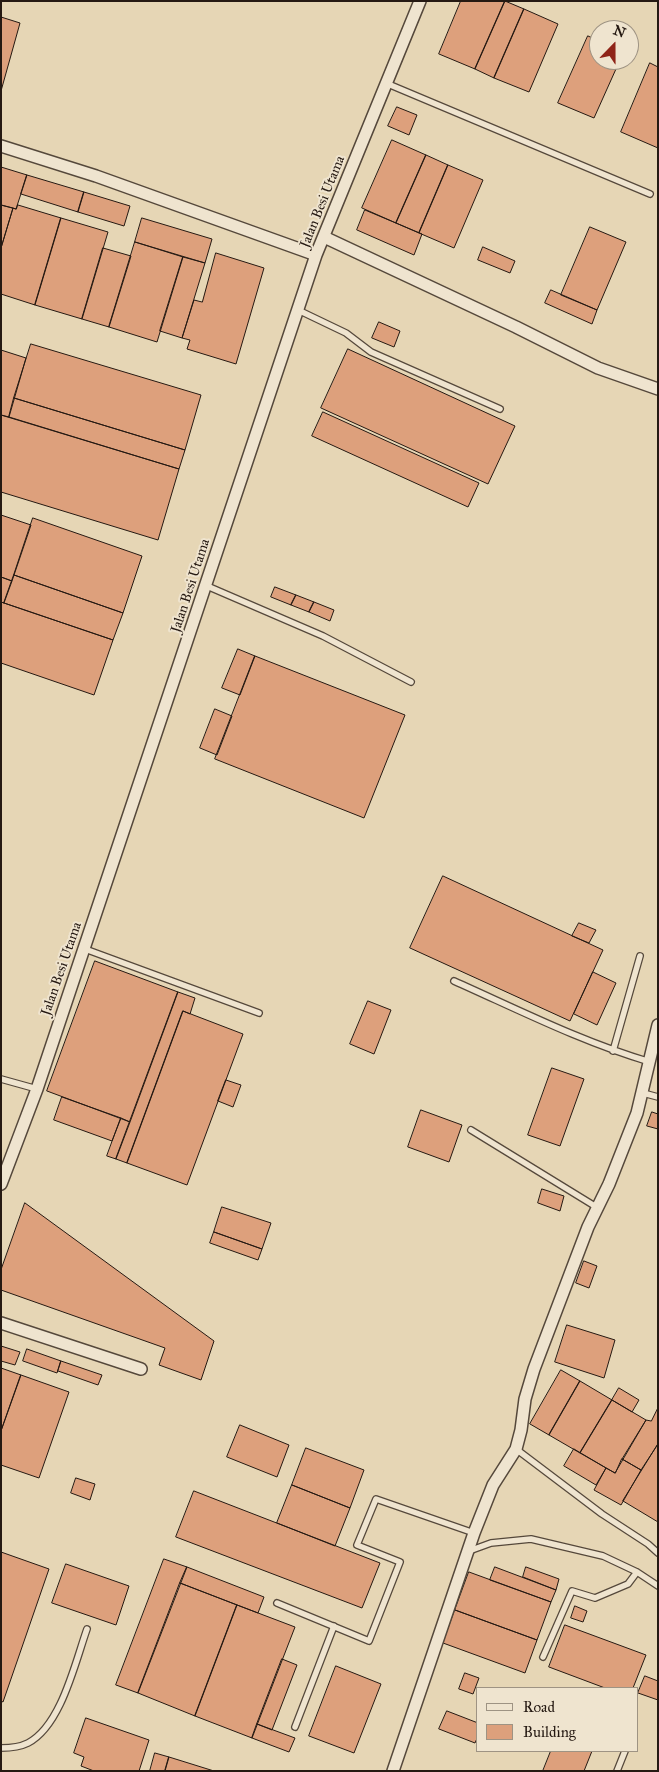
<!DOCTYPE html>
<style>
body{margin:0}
#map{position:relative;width:659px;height:1772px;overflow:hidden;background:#e6d6b5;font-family:"IM FELL Great Primer",serif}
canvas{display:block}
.frame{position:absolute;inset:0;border:2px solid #251912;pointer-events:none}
.legend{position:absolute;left:476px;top:1687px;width:162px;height:65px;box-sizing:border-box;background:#efe4cf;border:1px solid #9e9383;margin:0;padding:6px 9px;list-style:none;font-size:15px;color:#251912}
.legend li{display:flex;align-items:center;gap:10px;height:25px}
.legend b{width:25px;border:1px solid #9e9383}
.north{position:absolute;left:589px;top:20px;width:50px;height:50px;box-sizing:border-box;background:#efe4cf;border:1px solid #9e9383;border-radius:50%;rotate:22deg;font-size:14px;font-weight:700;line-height:20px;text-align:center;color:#251912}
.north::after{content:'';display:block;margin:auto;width:18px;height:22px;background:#8f2418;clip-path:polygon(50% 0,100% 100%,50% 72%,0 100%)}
</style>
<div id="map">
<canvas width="659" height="1772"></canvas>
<div class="frame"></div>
<ul class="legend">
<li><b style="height:6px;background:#efe4cf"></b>Road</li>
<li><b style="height:14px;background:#dda07c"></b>Building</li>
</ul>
<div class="north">N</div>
</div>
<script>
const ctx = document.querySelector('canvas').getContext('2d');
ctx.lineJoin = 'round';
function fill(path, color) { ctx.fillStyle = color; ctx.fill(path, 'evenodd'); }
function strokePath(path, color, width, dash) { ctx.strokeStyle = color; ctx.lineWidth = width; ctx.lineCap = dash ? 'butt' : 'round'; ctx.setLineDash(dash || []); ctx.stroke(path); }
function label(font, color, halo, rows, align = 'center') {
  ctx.font = font + ' "IM FELL Great Primer",serif'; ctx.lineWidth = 4; ctx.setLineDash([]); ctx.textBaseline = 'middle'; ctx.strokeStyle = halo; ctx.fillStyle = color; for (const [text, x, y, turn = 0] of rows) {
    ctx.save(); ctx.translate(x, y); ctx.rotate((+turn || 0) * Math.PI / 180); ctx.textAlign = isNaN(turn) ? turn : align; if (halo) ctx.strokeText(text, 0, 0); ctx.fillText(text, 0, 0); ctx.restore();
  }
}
const building = new Path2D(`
 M461 1H505L475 69 439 54Z
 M505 1 524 9 494 78 475 69Z
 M524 9 558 24 529 92 494 78Z
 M1 17 20 23 1 91Z
 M588 36 599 41V60H620L594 118 558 103Z
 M650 63 658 67V148L621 132Z
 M397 107 417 115 409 135 388 126Z
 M392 140 426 155 396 223 362 208Z
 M426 155 448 165 419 233 396 223Z
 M448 165 483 180 454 248 419 233Z
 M1 167 27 175 16 209 1 205Z
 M27 175 84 192 78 212 21 194Z
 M84 192 130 206 124 226 78 212Z
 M1 205 13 208 1 248Z
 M18 205 61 218 35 305 1 294V248L13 208 16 209Z
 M365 210 422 234 414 255 357 230Z
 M61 218 108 232 82 319 35 305Z
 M142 218 212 239 205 263 135 242Z
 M590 227 626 242 597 310 561 295Z
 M135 242 183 257 157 342 109 327Z
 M483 247 515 261 510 273 478 260Z
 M103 248 131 256 109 327 82 319Z
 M216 253 264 268 236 364 187 349 190 340 182 338 194 300 202 302Z
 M183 257 205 263 182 338 160 331Z
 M551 290 597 310 592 324 545 303Z
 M379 322 400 331 394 347 372 338Z
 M31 344 201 395 185 450 14 398Z
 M348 349 515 426 488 484 321 408Z
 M1 350 26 358 9 417 1 415Z
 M14 398 185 450 179 469 9 417Z
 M323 412 479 483 468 507 312 436Z
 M1 415 179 469 158 540 1 492Z
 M1 515 31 525 12 581 1 577Z
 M33 518 142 556 123 613 14 575Z
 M14 575 123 613 113 640 4 603Z
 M1 577 12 581 4 603 1 602Z
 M275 587 296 595 291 605 271 597Z
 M296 595 314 602 309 612 291 605Z
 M1 602 113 640 94 695 1 663Z
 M314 602 334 610 330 621 309 612Z
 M238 649 255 656 240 695 222 688Z
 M255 656 405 715 364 818 215 759Z
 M215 709 232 716 217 755 200 748Z
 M443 876 603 950 570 1021 410 948Z
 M579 923 596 930 589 943 572 936Z
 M95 961 178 992 130 1122 47 1091Z
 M593 972 616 983 597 1025 574 1014Z
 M178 992 195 998 190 1014 183 1011 127 1163 116 1159Z
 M368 1001 391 1010 374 1054 350 1044Z
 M183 1011 243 1034 187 1185 127 1163Z
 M552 1068 584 1079 560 1146 528 1135Z
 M226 1080 241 1085 233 1107 218 1101Z
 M62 1097 121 1118 112 1141 54 1120Z
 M421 1110 462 1125 449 1162 408 1147Z
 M652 1112 658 1114V1129L647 1126Z
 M121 1118 130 1122 116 1159 107 1156Z
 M542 1189 564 1196 560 1211 538 1203Z
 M25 1203 214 1341 201 1380 159 1365 165 1348 1 1290V1270Z
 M222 1207 271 1223 262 1249 214 1232Z
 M214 1232 262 1249 258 1260 210 1243Z
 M584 1261 597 1266 589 1288 576 1283Z
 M567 1325 615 1340 604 1378 555 1362Z
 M1 1346 20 1352 15 1365 1 1361Z
 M27 1349 61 1361 57 1373 23 1361Z
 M61 1361 102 1375 98 1385 58 1371Z
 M1 1368 21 1375 1 1431Z
 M561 1370 580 1381 549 1435 530 1424Z
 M21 1375 69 1392 39 1478 1 1465V1431Z
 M580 1381 612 1400 580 1453 549 1435Z
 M619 1388 639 1400 632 1412 612 1400Z
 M612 1400 646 1420 615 1473 580 1453Z
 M658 1408V1444L641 1470 622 1459 646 1420 651 1421Z
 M240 1425 289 1445 277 1477 227 1457Z
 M658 1444V1522L623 1501Z
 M306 1448 364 1470 350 1508 292 1485Z
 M574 1449 606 1468 596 1485 564 1466Z
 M622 1459 641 1470 621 1505 594 1490 606 1468 615 1473Z
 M76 1478 95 1484 90 1500 71 1493Z
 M292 1485 350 1508 335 1546 277 1523Z
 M194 1491 380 1563 362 1608 176 1537Z
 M1 1552 49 1569 3 1702 1 1701Z
 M164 1559 187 1567 138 1693 116 1685Z
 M66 1564 129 1586 116 1625 52 1603Z
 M187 1567 264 1597 258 1613 180 1583Z
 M495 1567 556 1590 551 1602 490 1580Z
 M526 1567 559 1579 556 1590 523 1577Z
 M469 1572 551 1602 537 1640 455 1610Z
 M180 1583 237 1605 195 1716 138 1693Z
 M237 1605 295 1627 252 1738 195 1716Z
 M575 1606 587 1611 583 1622 571 1618Z
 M455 1610 537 1640 525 1673 443 1643Z
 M565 1625 646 1655 633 1688H605L549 1667Z
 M282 1659 297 1665 272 1730 257 1724Z
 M336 1666 381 1684 354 1753 309 1736Z
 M465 1673 479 1678 473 1694 459 1689Z
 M645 1676 658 1681V1700L638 1693Z
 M447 1711 478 1723V1736L475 1743 439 1729Z
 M86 1718 149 1740 139 1771H94L81 1766 84 1757 74 1753Z
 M257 1724 295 1738 289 1752 252 1738Z
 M551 1751H592L584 1771H543Z
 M155 1753 169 1757 165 1771H150Z
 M169 1757 214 1771H165Z`);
fill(building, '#dda07c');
strokePath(building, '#251912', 1);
const service = new Path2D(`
 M388 84 650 194
 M298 310 346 333 371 352 500 409
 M207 586 323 636 411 682
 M85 949 259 1013
 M454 981C519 1010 582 1042 650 1062
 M613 1051 640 956
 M1 1079 37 1089
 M643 1093 658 1097
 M471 1130 598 1208
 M516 1449 602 1514 648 1544 658 1553
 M469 1551 491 1543 531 1539 603 1556 637 1572 658 1586
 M277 1603 369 1641 400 1562 357 1545 376 1499 474 1533
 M543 1657 572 1591 595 1598 628 1584 637 1572
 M295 1727 334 1626
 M1 1748C9 1748 20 1747 28 1743 61 1726 75 1663 87 1629
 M617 1771 625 1751`);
const minor = new Path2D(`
 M1 146 96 176 316 255
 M324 237 516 327 598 368 658 389
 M1 1184 37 1089 316 255 420 1
 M1 1323 141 1369
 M393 1771 474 1533 493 1485 516 1449 521 1430 525 1399 534 1369 588 1227 609 1184 637 1113 658 1025`);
strokePath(service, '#55483b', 8);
strokePath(minor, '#55483b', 14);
strokePath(service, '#efe4cf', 5.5);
strokePath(minor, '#efe4cf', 11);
label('14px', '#251912', '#efe4cf', [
 ["Jalan Besi Utama",323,202,-68],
 ["Jalan Besi Utama",191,586,-72],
 ["Jalan Besi Utama",62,969,-71]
]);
</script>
